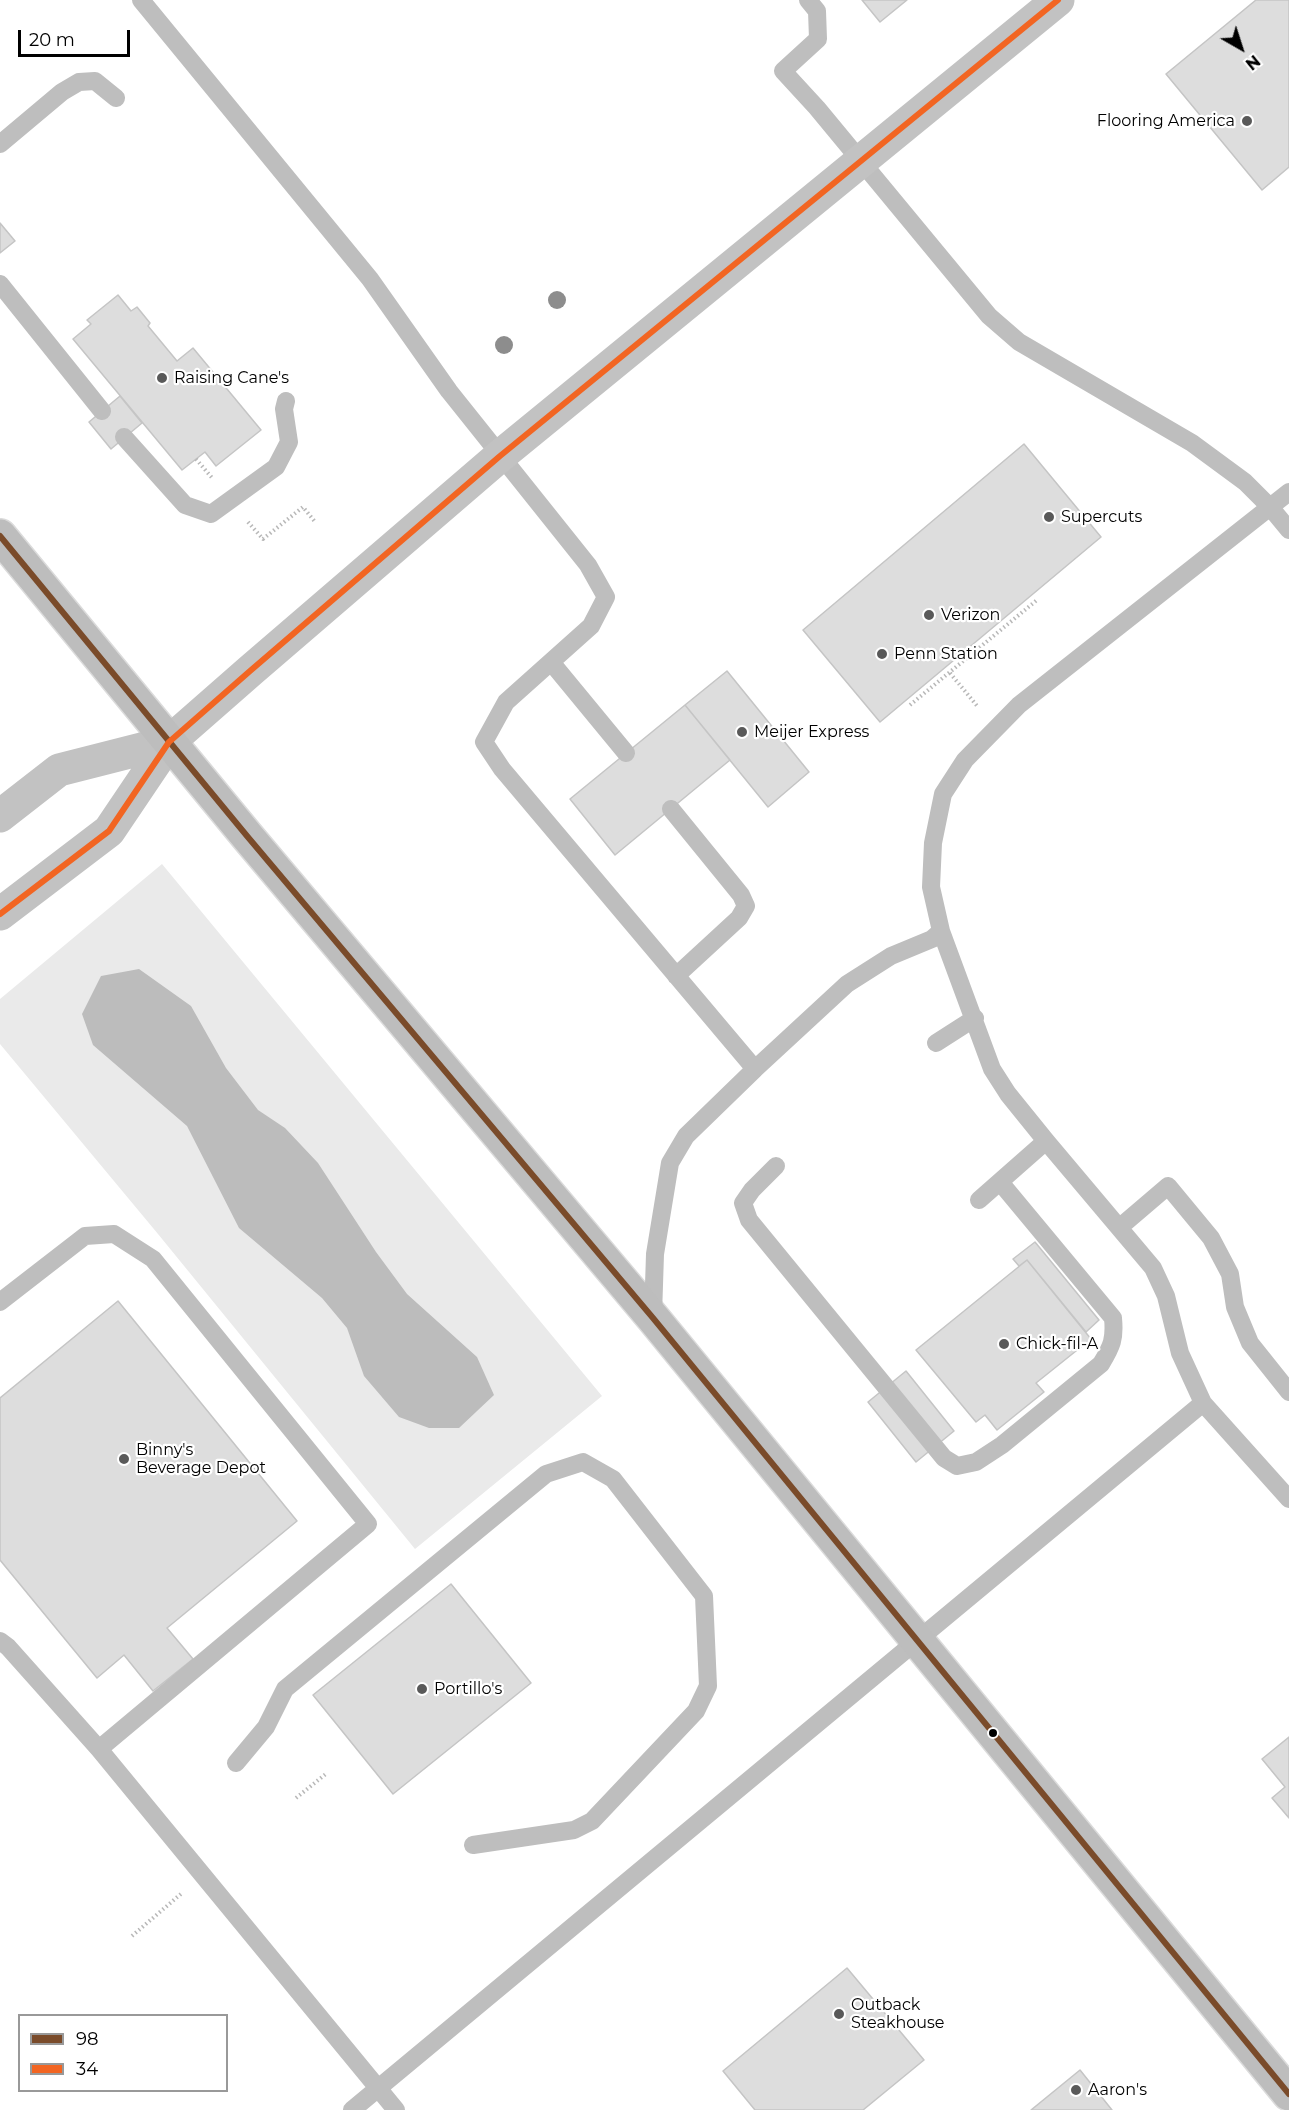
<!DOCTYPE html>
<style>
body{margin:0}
#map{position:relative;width:1289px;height:2110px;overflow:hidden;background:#fff;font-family:Montserrat,sans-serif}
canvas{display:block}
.legend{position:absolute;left:18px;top:2014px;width:210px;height:78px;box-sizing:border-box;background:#fff;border:2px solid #999;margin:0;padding:8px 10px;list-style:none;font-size:18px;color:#000}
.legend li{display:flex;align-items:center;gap:12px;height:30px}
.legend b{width:30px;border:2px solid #999}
.north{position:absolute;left:1211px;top:18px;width:60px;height:60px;-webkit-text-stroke:4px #fff;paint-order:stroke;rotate:141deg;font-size:16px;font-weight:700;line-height:24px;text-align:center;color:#000}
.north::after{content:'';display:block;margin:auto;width:21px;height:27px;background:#000;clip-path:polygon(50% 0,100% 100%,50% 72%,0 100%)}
.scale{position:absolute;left:18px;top:30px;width:112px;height:27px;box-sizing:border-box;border:3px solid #000;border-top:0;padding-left:8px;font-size:18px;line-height:21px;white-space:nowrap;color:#000;-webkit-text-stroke:4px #fff;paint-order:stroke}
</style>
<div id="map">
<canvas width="1289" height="2110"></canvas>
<ul class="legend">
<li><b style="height:8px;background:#7a4b2a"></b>98</li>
<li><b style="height:8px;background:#f26522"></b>34</li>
</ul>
<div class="north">N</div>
<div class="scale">20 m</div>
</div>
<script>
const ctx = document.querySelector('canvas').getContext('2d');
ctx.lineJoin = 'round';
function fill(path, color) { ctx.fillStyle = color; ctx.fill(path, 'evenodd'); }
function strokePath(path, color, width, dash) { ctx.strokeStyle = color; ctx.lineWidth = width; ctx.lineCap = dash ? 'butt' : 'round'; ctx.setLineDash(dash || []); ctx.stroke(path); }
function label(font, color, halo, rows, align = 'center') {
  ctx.font = font + ' Montserrat,sans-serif'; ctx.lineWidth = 4.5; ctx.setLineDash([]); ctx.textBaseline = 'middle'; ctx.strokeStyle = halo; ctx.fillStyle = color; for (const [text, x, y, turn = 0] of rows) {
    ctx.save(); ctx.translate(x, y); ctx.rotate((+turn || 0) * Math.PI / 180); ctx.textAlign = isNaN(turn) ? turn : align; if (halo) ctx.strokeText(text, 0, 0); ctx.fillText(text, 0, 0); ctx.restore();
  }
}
fill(new Path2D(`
 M162 864 602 1396 415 1549 158 1234 0 1044V999Z`), '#eaeaea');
fill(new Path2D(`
 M139 969 191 1006 226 1068 258 1110 285 1128 318 1163 376 1252 407 1294 477 1357 494 1395 459 1428H429L399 1417 364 1376 347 1328 322 1298 239 1228 187 1126 93 1045 82 1014 101 976Z`), '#bcbcbc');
const building = new Path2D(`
 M862 0H907L880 22Z
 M1256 0H1289V167L1262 190 1166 74Z
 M0 223 15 241 0 253Z
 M118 295 131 311 137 307 150 323 148 326 177 361 193 348 261 430 216 466 205 452 182 470 73 339 91 324 87 320Z
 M120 396 142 423 111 449 89 422Z
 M1024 444 1101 537 880 722 803 630Z
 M727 671 809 772 768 807 685 705Z
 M685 705 730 760 615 855 570 799Z
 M1035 1242 1099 1320 1086 1332 1027 1260 1019 1266 1013 1259Z
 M1027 1260 1091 1339 1036 1383 1044 1392 997 1430 985 1415 976 1422 916 1350Z
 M118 1301 297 1521 167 1628 193 1659 153 1691 124 1655 97 1678 0 1560V1398Z
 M906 1371 954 1431 916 1462 868 1402Z
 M451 1584 531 1683 393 1794 313 1695Z
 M1289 1737V1818L1272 1798 1285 1787 1262 1759Z
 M847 1968 924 2060 863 2110H755L723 2071Z
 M1080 2070 1112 2110H1031Z`);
fill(building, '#ddd');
strokePath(building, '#c5c5c5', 1.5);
const primary = new Path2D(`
 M0 536 247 836 653 1318 1289 2094`);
strokePath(primary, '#dbdbdb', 36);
strokePath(new Path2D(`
 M196 459 213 479
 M248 522 263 539 303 507 316 523
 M950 673 978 707
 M910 705 1037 600
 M296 1798 327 1773
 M132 1936 182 1893`), '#b8b8b8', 4, [1.5, 3]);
strokePath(new Path2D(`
 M141 0 370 279 449 391 588 565 606 597 591 626 506 702 484 742 502 769 755 1069
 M808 0 817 11 818 39 783 71 817 108 989 316 1019 342 1192 443 1245 482 1270 507 1289 530
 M0 144 62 92 79 82 95 81 116 98
 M0 284 102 411
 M124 437 185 505 211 514 276 467 289 442 284 409 286 401
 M1289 492 1019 705 965 760 943 794 933 843 931 887 941 931 992 1069 1008 1094 1046 1141 1153 1268 1166 1296 1180 1353 1203 1403 1289 1499
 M551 662 626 753
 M671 809 741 895 746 906 739 918 676 976
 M936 1043 975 1018
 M776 1166 752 1190 743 1203 749 1220 944 1458 957 1466 976 1462 1002 1445 1101 1364C1112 1346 1115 1339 1113 1318L1000 1182
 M979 1200 1046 1141
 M1120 1227 1168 1186 1211 1238 1230 1274 1235 1307 1250 1343 1289 1392
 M0 1302 85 1236 114 1234 153 1259 368 1524 99 1749
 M653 1316 655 1254 670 1163 686 1136 755 1069 847 984 891 956 932 939 941 931
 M0 1641 8 1647 99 1749 396 2110
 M236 1763 266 1727 285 1689 546 1474 583 1462 613 1479 704 1596 708 1686 696 1711 592 1821 574 1830 473 1845
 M352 2110 1203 1403`), '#bebebe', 18);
strokePath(new Path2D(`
 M0 816 59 770 169 742
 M0 914 109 831 169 742 250 671 500 456 1058 0`), '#c2c2c2', 33);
strokePath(primary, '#bdbdbd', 33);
strokePath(new Path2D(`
 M0 536 247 836 653 1318 1289 2094`), '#7a4b2a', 6);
strokePath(new Path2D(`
 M0 914 109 831 169 742 250 671 500 456 1058 0`), '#f26522', 6);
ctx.fillStyle = '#8d8d8d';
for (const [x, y] of [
 [557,300],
 [504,345]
]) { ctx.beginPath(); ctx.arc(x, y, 9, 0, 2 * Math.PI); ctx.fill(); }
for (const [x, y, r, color] of [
 [1247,121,6,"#595959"],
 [162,378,6,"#595959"],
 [1049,517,6,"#595959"],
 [929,615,6,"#595959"],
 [882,654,6,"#595959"],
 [742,732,6,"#595959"],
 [1004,1344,6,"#595959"],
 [124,1459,6,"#595959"],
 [422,1689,6,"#595959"],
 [993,1733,5,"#000"],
 [839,2014,6,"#595959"],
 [1076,2090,6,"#595959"]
]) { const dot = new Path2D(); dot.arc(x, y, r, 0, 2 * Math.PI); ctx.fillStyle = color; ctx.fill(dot); strokePath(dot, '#fff', 2); }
label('16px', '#000', '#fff', [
 ["Flooring America",1235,121,"right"],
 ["Raising Cane's",174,378],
 ["Supercuts",1061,517],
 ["Verizon",941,615],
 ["Penn Station",894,654],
 ["Meijer Express",754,732],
 ["Chick-fil-A",1016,1344],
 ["Binny's",136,1450],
 ["Beverage Depot",136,1468],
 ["Portillo's",434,1689],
 ["Outback",851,2005],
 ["Steakhouse",851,2023],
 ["Aaron's",1088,2090]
], 'left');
</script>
